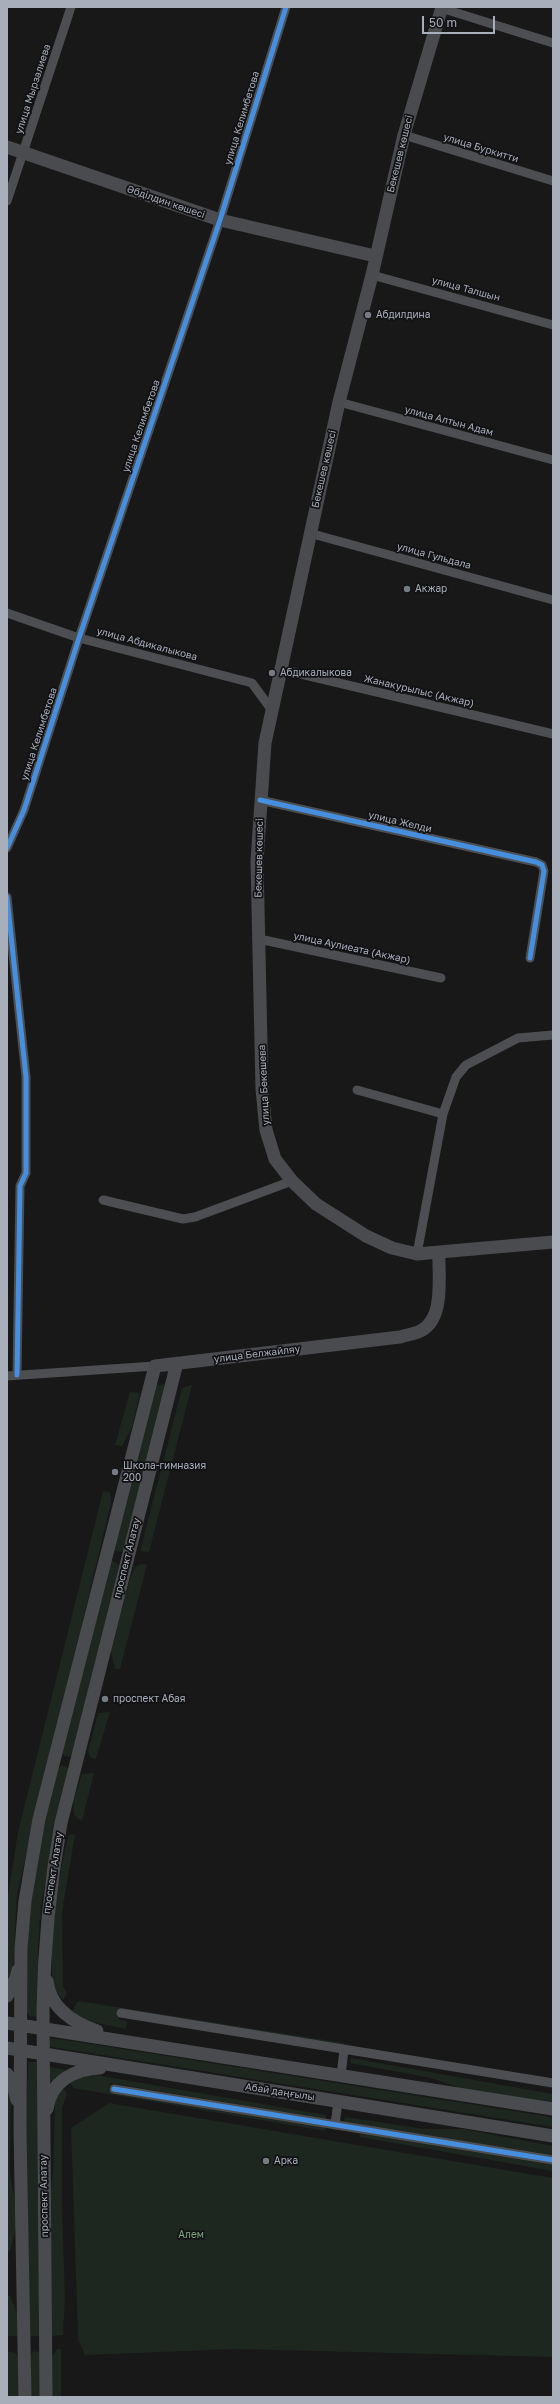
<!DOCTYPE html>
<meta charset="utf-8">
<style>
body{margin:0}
#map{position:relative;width:560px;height:2404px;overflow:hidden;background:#181818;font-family:"Golos Text",sans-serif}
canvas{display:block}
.frame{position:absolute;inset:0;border:8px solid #a8aeba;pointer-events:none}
.scale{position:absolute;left:422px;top:16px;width:73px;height:18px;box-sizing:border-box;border:2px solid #a8aeba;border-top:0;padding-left:5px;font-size:12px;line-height:14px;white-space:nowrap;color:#a8aeba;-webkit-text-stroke:3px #121214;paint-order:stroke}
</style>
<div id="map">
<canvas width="560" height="2404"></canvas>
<div class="frame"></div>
<div class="scale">50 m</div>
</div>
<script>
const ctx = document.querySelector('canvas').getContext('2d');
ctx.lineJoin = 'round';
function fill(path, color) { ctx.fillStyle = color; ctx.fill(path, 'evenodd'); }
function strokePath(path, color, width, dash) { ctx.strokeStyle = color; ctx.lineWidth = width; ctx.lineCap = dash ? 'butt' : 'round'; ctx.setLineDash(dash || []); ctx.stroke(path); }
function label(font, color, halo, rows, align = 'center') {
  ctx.font = font + ' "Golos Text",sans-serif'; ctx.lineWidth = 3.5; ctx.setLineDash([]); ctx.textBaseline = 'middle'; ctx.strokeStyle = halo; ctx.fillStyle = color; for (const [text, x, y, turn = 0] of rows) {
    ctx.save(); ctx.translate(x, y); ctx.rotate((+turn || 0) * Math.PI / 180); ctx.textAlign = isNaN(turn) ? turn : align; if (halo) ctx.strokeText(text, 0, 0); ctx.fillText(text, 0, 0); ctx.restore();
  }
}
fill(new Path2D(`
 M168 1384 124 1550 121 1552 115 1551 114 1547 156 1385Z
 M192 1385 149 1552 140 1551 182 1388Z
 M130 1392 140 1393 132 1427 122 1446 115 1445Z
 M103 1491 110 1492 111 1503 17 1894 13 1968 7 1983V1901L18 1832Z
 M113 1561 119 1565 73 1753 70 1757 64 1756 62 1751 109 1563Z
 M141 1564 147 1565 120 1669H115L110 1648 131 1576 135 1567Z
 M110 1712 96 1759 91 1758 88 1752 98 1713Z
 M62 1765 68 1768V1771L41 1904 38 1947V2014L36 2017 30 2016 27 2013C27 1991 26 1970 27 1949 30 1888 43 1828 57 1769Z
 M94 1773 82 1821 74 1815 73 1801 82 1774Z
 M75 1834 62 1912 63 1986 67 1994 63 2000C60 1996 56 1992 54 1987 46 1963 60 1861 69 1835Z
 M78 2001 344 2043V2047L120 2011 119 2020 127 2021 126 2029 83 2020 72 2011Z
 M53 2038 545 2116 553 2118V2127L52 2047 49 2045V2040Z
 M351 2058 553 2094V2105L471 2092 431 2078 350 2063Z
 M28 2062H38L41 2336H30L26 2134Z
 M50 2067 72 2071 49 2094Z
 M90 2074 326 2115V2119L110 2083 108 2090 326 2127 325 2131 73 2088 69 2080Z
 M7 2083 11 2102 10 2173 16 2210V2228L10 2251H7Z
 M63 2087 67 2094 62 2108V2206L65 2299 63 2335 52 2336 49 2208 53 2173 55 2100Z
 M109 2103 553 2178V2357L235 2349 85 2355 78 2339 71 2128Z
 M345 2117 425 2129H463L553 2146V2159L344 2122Z
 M360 2132 553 2164V2171L360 2137Z
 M7 2296H10L19 2318V2336H7Z
 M57 2349H61V2397H52V2357Z
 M7 2351 15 2353 19 2359V2397H7Z
 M34 2351 41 2353V2397H31L30 2355Z`), '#1d261f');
strokePath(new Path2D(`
 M441 8 553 43
 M404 135 553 181
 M7 201 71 7
 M372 275 553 325
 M339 402 553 460
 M309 533 553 600
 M7 613 79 638 252 683 271 709
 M280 669 553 734
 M260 800 536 862 542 865 544 871 530 958
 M7 848 24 810 79 638 220 220 286 7
 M7 897 26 1077V1173L20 1186 17 1375
 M259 939 441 978
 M357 1090 443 1114
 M103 1200 183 1219 195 1217 292 1181
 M417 1254 443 1114 456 1077 466 1065 518 1038 553 1035
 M7 1376 155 1366
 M121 2013 553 2083
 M341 2075 344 2050
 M114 2089 553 2160
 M335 2125 338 2101`), '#4c4e51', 9);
strokePath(new Path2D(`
 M442 7 404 135 372 275 339 402 265 743 257 861 262 1089 266 1130 275 1159 292 1181 316 1204 366 1236 392 1248 417 1254 553 1242
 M7 147 220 220 375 256
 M47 1981C50 2008 74 2023 97 2031
 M7 1996 16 1978 18 1970
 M7 2023 553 2109
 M7 2048 553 2136
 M7 2074 12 2081 17 2100
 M47 2109C51 2081 74 2069 100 2068
 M25 2397 20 2131 21 1948 25 1901 39 1819 155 1366 400 1337C406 1335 413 1334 418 1332 446 1321 438 1276 439 1253
 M46 2397 43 2010C44 1946 50 1885 61 1823L177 1363`), '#4a4b4f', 13);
strokePath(new Path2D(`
 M260 800 536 862 542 865 544 871 530 958
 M7 848 24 810 79 638 220 220 286 7
 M7 897 26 1077V1173L20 1186 17 1375
 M114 2089 553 2160`), '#468fdf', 5);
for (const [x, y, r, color] of [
 [368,315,4,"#767a81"],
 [407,589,4,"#767a81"],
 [272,673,4,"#767a81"],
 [115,1472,4,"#767a81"],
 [105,1699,4,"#767a81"],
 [266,2161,4,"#767a81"]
]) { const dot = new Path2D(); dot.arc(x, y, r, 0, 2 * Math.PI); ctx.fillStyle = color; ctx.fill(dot); strokePath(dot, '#121214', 1.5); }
label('10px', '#a8aeba', '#121214', [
 ["улица Мырзалиева",33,89,-72],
 ["улица Келимбетова",242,118,-73],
 ["улица Буркитти",481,148,17],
 ["Бекешев көшесі",400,154,-76],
 ["Әбділдин көшесі",166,202,19],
 ["улица Талшын",466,289,15],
 ["улица Алтын Адам",449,421,15],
 ["улица Келимбетова",141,426,-71],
 ["Бекешев көшесі",324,469,-77],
 ["улица Гульдала",434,556,15],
 ["улица Абдикалыкова",147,644,15],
 ["Жанакурылыс (Акжар)",419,691,13],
 ["улица Келимбетова",39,734,-72],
 ["улица Желди",400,822,13],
 ["Бекешев көшесі",259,858,-89],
 ["улица Аулиеата (Акжар)",352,948,12],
 ["улица Бекешева",264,1085,-93],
 ["улица Белжайляу",257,1354,-7],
 ["проспект Алатау",127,1558,-76],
 ["проспект Алатау",53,1873,-81],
 ["Абай даңғылы",280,2092,9],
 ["проспект Алатау",44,2196,-91]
]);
label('10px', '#a8aeba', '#121214', [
 ["Абдилдина",376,315],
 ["Акжар",415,589],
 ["Абдикалыкова",280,673],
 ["Школа-гимназия",123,1466],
 ["200",123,1478],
 ["проспект Абая",113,1699],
 ["Арка",274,2161]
], 'left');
label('10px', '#7ea680', '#121214', [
 ["Алем",191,2235]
]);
</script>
